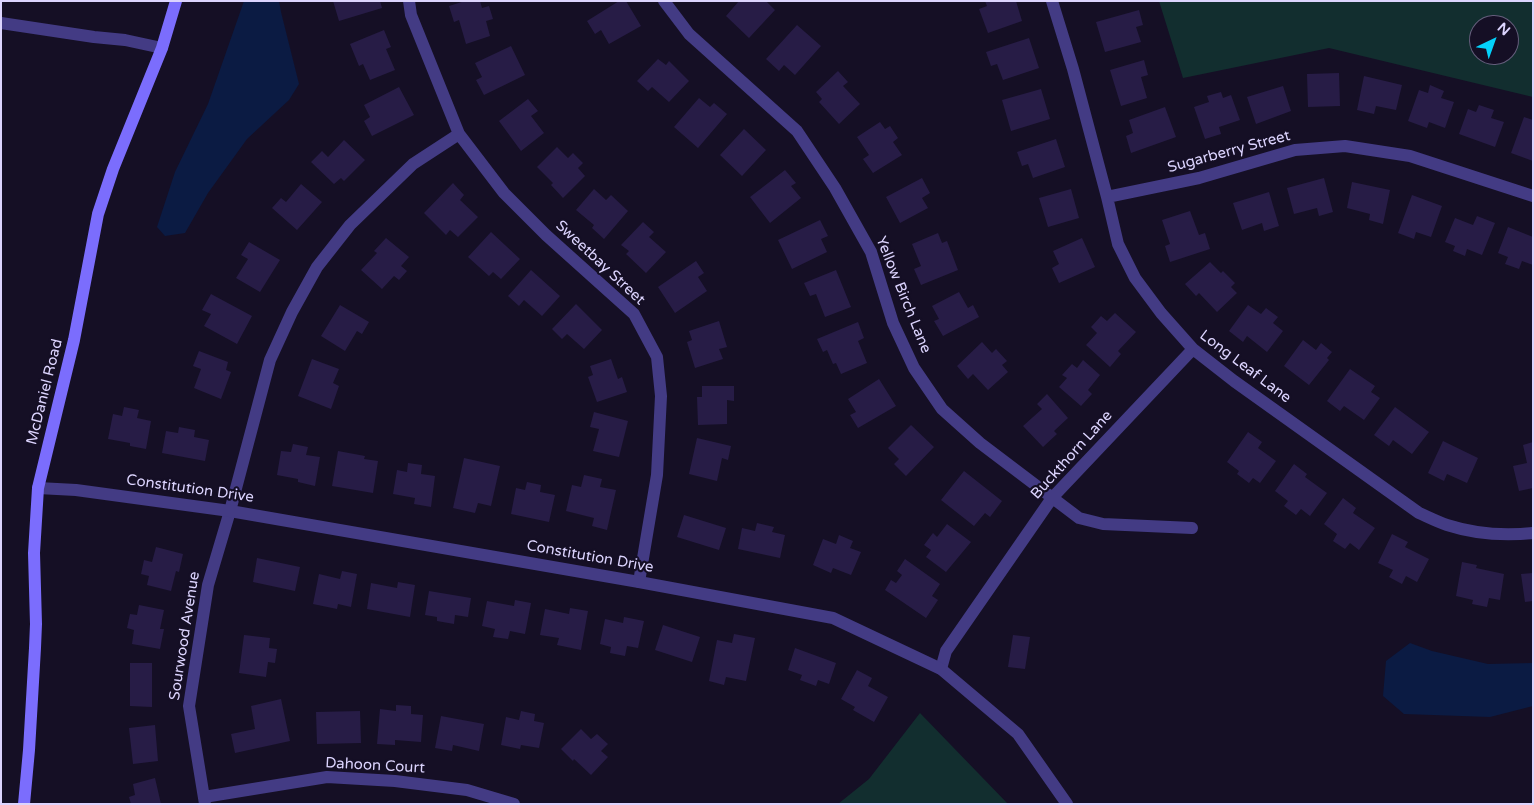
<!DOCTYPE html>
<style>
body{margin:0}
#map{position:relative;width:1534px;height:805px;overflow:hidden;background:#150f25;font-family:"Varela Round",sans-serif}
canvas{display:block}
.frame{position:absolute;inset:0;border:2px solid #dcd4fe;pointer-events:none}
.north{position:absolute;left:1469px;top:15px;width:50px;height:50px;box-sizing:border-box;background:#150f25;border:1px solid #655e7c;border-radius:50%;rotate:42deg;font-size:14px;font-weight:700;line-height:20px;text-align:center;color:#dcd4fe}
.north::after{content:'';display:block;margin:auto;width:18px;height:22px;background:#04d1fb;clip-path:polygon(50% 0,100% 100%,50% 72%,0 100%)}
</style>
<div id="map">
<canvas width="1534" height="805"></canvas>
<div class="frame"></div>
<div class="north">N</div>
</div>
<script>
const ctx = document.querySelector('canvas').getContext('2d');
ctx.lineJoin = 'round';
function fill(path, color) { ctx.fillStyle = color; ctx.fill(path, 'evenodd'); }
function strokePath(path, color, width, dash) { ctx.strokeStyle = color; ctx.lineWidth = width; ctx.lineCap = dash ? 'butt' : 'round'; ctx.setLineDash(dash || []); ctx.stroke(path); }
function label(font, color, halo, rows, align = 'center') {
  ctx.font = font + ' "Varela Round",sans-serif'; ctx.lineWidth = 4.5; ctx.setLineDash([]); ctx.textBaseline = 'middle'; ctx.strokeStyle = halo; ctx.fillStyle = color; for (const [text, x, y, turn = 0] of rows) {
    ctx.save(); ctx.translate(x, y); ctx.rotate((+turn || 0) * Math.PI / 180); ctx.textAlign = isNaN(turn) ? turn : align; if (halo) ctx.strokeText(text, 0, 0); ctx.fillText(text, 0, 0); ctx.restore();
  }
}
fill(new Path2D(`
 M1159 1H1533V97L1329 48 1183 78ZM1479 25H1509V55H1479Z
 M920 713 1008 804H838L869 779Z`), '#122e2f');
fill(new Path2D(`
 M244 1H279L281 12 299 84 289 100 247 139 208 193 185 233 165 236 157 227 175 172 208 104Z
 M1410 643 1432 651 1488 664 1533 663V706L1490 717 1404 714 1383 696 1386 661Z`), '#0b1b43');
fill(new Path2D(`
 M333 1H380L382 8 339 21Z
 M465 1H480L482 8 489 6 493 19 486 21 490 36 466 44 459 20 454 22 449 6Z
 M619 1H626L641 26 609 44 601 30 595 34 587 21Z
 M739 1H766L775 10 749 38 726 16Z
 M985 1H1016L1022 21 988 33 979 9 987 6Z
 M1139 10 1143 25 1136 27 1141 42 1105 52 1096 22Z
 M797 25 821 46 795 75 784 65 779 71 766 59Z
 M384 30 391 47 386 49 395 70 370 80 363 64 359 66 350 44Z
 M1029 38 1039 68 1003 80 997 64 991 66 986 52Z
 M511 46 525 75 484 95 476 80 482 77 475 63Z
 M658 59 666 65 669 61 689 81 669 102 652 87 648 91 637 81Z
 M1144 60 1148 75 1141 77 1147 98 1121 106 1110 70Z
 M838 71 848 82 843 86 860 104 839 124 819 102 822 99 816 92Z
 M1339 73 1340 106 1308 107 1307 74Z
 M1364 76 1402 85 1396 110 1376 106 1374 114 1357 110Z
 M1430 85 1444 91 1441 98 1454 102 1445 128 1429 122 1427 128 1408 121 1419 90 1428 93Z
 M1283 86 1291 111 1256 124 1247 97Z
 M399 87 414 115 372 136 364 121 370 117 364 105Z
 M1041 89 1050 119 1011 131 1002 100Z
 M1221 92 1223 98 1231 95 1240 120 1219 127 1221 134 1205 139 1194 107 1209 102 1207 96Z
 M699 98 710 107 714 103 727 114 698 148 674 127Z
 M528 99 538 111 531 116 544 133 521 151 499 121Z
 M1479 105 1494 110 1491 118 1504 122 1495 147 1459 134 1468 109 1476 112Z
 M1165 107 1176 137 1131 153 1126 136 1133 133 1129 120Z
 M1524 117 1533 120V161L1511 153Z
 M880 122 885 129 890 126 898 138 893 142 902 155 873 173 863 159 869 155 857 137Z
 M744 129 766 150 742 176 720 155Z
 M1056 139 1065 167 1033 178 1028 164 1022 166 1017 152Z
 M344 140 365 160 344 181 341 178 334 184 311 162 322 151 328 157Z
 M557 147 568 158 573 153 583 163 578 168 585 176 563 198 551 185 553 183 537 167Z
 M785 170 796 183 791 186 801 198 770 223 750 197Z
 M922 178 930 193 922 198 928 208 900 223 886 197Z
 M1324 178 1333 212 1319 216 1317 208 1294 214 1287 188Z
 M1352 182 1390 190 1383 224 1369 220 1370 214 1347 208Z
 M453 183 464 195 460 200 478 217 458 237 450 230 446 235 424 213Z
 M301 184 322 202 297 230 272 208 281 198 286 202Z
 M594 189 606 200 611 195 628 211 604 239 592 228 594 225 576 210Z
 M1071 189 1079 218 1048 227 1039 198Z
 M1269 192 1279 226 1264 231 1262 223 1242 230 1233 203Z
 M1412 195 1442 206 1431 237 1416 232 1414 239 1398 233Z
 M1190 211 1199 235 1205 233 1210 249 1170 262 1165 246 1170 244 1162 220Z
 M1477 216 1495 223 1482 255 1467 249 1465 256 1453 251 1455 246 1445 242 1455 218 1473 225Z
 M820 220 828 236 821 239 827 252 792 269 778 240Z
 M643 222 654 232 649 237 666 252 646 273 626 254 629 251 621 245Z
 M1508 227 1533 237V265L1522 261 1519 269 1505 264 1508 257 1498 253Z
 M491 232 520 259 501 279 493 272 489 276 468 257Z
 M938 233 942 243 947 241 958 270 921 285 914 269 921 266 912 244Z
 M386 238 409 257 401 266 407 271 399 280 394 276 382 289 361 270 377 253 374 251Z
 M1082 238 1095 267 1059 283 1052 268 1059 264 1053 251Z
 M249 242 280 260 260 292 236 278 248 259 241 255Z
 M696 261 704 273 698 277 707 291 675 313 658 287Z
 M1210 262 1221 273 1223 271 1235 283 1231 287 1237 293 1217 312 1199 293 1196 296 1185 284Z
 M531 270 560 296 542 316 524 300 519 306 508 296Z
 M836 270 851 307 825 317 816 294 810 296 804 283Z
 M959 292 968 308 973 305 979 317 943 336 934 321 939 319 932 306Z
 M211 294 252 316 237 344 204 326 211 314 202 310Z
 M576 304 602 330 584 349 567 334 562 339 552 329Z
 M340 305 369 322 362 334 357 331 345 351 321 336Z
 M1248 305 1261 314 1266 308 1278 317 1273 323 1283 331 1267 352 1247 336 1243 342 1229 331Z
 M1115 313 1136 332 1118 351 1121 354 1110 367 1086 345 1097 333 1091 327 1101 316 1107 321Z
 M719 321 727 347 719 349 723 359 695 368 687 342 692 340 689 331Z
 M858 322 864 338 858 341 867 363 841 374 836 363 833 364 827 350 823 352 817 339Z
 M1303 340 1316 350 1321 343 1332 352 1327 358 1329 360 1309 385 1284 366Z
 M982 342 992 353 996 349 1007 361 1002 365 1008 372 988 390 973 374 968 379 957 366Z
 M199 351 228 362 226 370 231 372 221 399 194 388 201 369 193 366Z
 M312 359 339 369 333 383 339 386 331 409 298 396Z
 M611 359 618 379 622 377 627 392 597 402 588 377 593 375 590 366Z
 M1083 360 1100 375 1088 390 1092 394 1081 406 1059 387 1067 378 1062 375 1072 364 1077 368Z
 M1350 369 1375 386 1371 392 1380 398 1364 420 1344 406 1340 411 1327 401Z
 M879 379 896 406 858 428 850 415 856 412 848 399Z
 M702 386H734V401L727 400V424L698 425 697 397H702Z
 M1047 394 1068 418 1054 431 1057 434 1043 447 1023 426 1042 409 1037 404Z
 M124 407 139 410 137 418 151 421 146 449 130 446V443L108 439 113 414 122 416Z
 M1395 407 1429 432 1412 454 1393 440 1389 446 1374 435Z
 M594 412 628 421 619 457 593 451 599 429 590 427Z
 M911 425 934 447 906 476 894 464 899 459 888 448Z
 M179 427 195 430 194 437 209 440 205 461 162 453 166 431 178 433Z
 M1248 432 1262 442 1258 448 1276 461 1260 483 1253 478 1249 483 1237 474 1239 471 1227 462Z
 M697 438 731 446 728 460 722 458 717 481 689 474Z
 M1443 441 1478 458 1467 483 1447 474 1444 481 1428 473Z
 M1533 442V488L1519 491 1513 466 1527 463 1523 445Z
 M293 444 308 447 306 455 320 457 315 486 298 482V479L277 475 281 451 291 452Z
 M338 451 365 456 364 459 378 461 373 493 332 486Z
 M464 458 500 466 491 506 478 503 475 513 453 508Z
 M408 463 422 465 421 474 435 476 431 507 414 504 415 498 393 494 397 470 407 472Z
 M1294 464 1307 474 1305 477 1327 493 1310 516 1301 509 1296 515 1284 506 1288 501 1275 491Z
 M964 471 1002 501 990 517 985 513 974 526 941 500Z
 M584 475 602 479 600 487 616 490 607 530 592 526 594 518 566 511 572 485 581 487Z
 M527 482 541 485 540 492 555 495 549 522 511 514 516 488 525 490Z
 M1343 498 1356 508 1353 513 1375 528 1359 550 1350 543 1345 549 1333 541 1337 534 1324 524Z
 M684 515 726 528 719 550 677 537Z
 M757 523 774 527 772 532 785 535 780 558 738 549 742 528 755 531Z
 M947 524 971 542 946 572 926 557 931 550 924 545 933 533 937 537Z
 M1392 534 1408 542 1405 547 1429 559 1417 582 1406 576 1402 584 1389 577 1393 570 1378 563Z
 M839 535 853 541 850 548 861 552 851 575 833 568 831 573 813 565 823 539 836 544Z
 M156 547 183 554 179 572 176 571 171 591 147 585 149 576 141 574 144 560 152 562Z
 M257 558 300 567 295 591 253 582Z
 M905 559 940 584 932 596 938 600 926 618 885 590 891 580 896 583 902 575 897 571Z
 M1462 562 1477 565 1476 568 1504 574 1500 600 1489 598 1487 607 1472 604 1473 600 1456 596Z
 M342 571 357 574 351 607 338 604 337 609 313 604 319 574 340 579Z
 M1533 573V601L1525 602 1521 574Z
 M398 582 415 585 410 617 367 609 371 583 397 588Z
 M429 591 471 598 468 617 455 615 454 624 437 621V617L425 615Z
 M515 600 531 603 525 634 510 631 508 639 493 637 495 629 482 626 487 601 514 606Z
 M139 605 164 610 160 629H164L160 649 132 644 134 630 127 628 130 614 137 615Z
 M570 608 588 611 581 650 557 645 559 638 540 635 545 609 569 614Z
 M624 617 644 621 638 648 627 646 625 656 610 653 611 647 600 644 605 619 623 623Z
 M663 625 700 637 692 662 655 650Z
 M734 634 755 638 746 681 726 677 724 685 709 681 717 640 732 643Z
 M244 635 270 638 269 648 277 649 275 663 268 662 266 677 239 673Z
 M1013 635 1030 637 1025 669 1008 667Z
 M795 648 836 663 829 684 818 680 816 686 800 680 802 675 788 670Z
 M130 663H152V707L130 706Z
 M857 670 872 678 868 686 888 697 874 722 853 710 855 707 841 699Z
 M281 699 290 741 235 753 231 734 255 729 251 706Z
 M396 705 411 706V714L423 715 421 742 395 740V745L377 744 380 709 396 711Z
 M360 711 361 743 317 744 316 712Z
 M521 711 535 714 534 721 544 723 539 748 521 745 520 749 501 745 506 717 519 720Z
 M441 716 484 724 479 751 453 745 452 751 435 748Z
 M155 725 158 761 133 764 129 728Z
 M581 729 591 739 597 734 608 744 601 751 608 757 591 775 574 759 573 761 561 749Z
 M155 778 161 804H131L129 797 135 795 133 784Z`), '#271c46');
strokePath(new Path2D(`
 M409 1 411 15 459 134 504 193 546 235 634 314 657 357 661 396 657 475 639 582
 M664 1 689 34 797 131 835 188 871 252 893 323 914 368 942 409 980 443 1079 518 1103 524 1192 528
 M1052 1 1073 69 1107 197 1118 244 1135 278 1161 313 1193 349 1234 381 1419 513C1428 517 1438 522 1447 525 1475 534 1504 536 1533 533
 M1 23 94 37 125 40 162 48
 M1107 197 1199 178 1295 150 1345 146 1410 156 1533 196
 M941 669 946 651 1052 498 1193 349
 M204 797 327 777 395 781 467 790 514 804
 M205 804 189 706 208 585 230 511 270 360 292 312 317 267 350 225 413 164 459 134`), '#433b84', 12);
strokePath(new Path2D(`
 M38 488 76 490 230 511 639 582 833 618 941 669 1018 734 1067 804`), '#433b84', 12);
strokePath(new Path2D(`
 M24 804 29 750 35 648 36 624 34 553 38 488 74 340 98 214 113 169 162 48 176 1`), '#7b6dfd', 12);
label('15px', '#dcd4fe', '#150f25', [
 ["Sugarberry Street",1229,152,-15],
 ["Sweetbay Street",600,263,43],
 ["Yellow Birch Lane",903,295,68],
 ["Long Leaf Lane",1245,367,37],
 ["McDaniel Road",45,392,-76],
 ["Buckthorn Lane",1072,455,-48],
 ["Constitution Drive",190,489,8],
 ["Constitution Drive",590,557,10],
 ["Sourwood Avenue",185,636,-81],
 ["Dahoon Court",375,766,3]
]);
</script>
